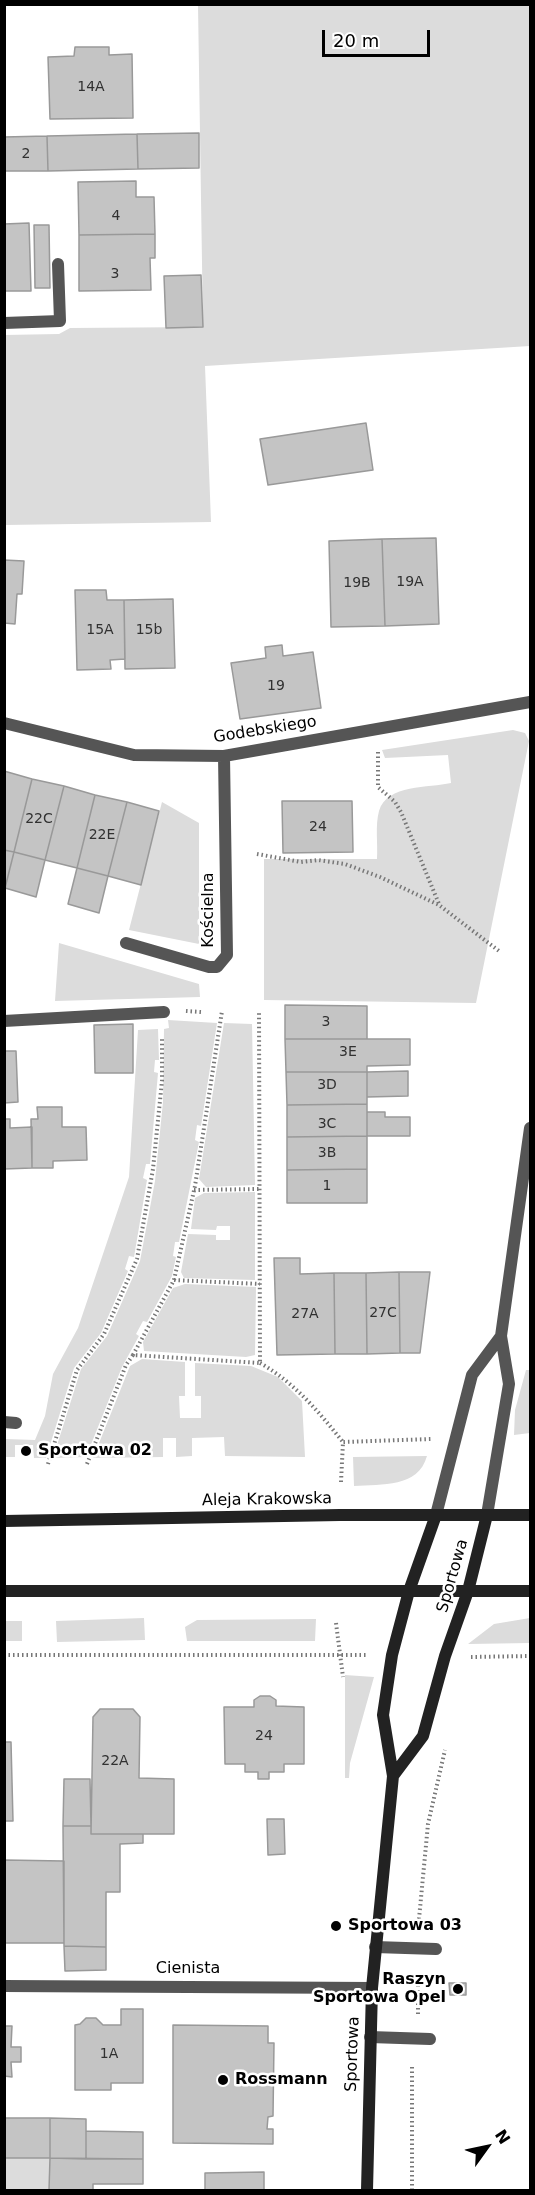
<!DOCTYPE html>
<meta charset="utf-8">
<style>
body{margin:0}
#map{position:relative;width:535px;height:2195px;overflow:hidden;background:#fff;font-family:"DejaVu Sans",sans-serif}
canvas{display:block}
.frame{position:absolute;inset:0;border:6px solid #000;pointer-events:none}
.north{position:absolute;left:457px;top:2117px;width:60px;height:60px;-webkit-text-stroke:4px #fff;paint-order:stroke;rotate:57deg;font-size:16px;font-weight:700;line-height:24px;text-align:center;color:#000}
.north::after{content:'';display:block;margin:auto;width:21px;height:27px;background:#000;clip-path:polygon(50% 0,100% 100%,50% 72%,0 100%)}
.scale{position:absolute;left:322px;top:30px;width:108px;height:27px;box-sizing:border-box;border:3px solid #000;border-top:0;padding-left:8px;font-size:18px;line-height:21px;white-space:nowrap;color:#000;-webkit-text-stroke:4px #fff;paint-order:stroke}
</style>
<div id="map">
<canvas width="535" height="2195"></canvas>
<div class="frame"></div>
<div class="north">N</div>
<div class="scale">20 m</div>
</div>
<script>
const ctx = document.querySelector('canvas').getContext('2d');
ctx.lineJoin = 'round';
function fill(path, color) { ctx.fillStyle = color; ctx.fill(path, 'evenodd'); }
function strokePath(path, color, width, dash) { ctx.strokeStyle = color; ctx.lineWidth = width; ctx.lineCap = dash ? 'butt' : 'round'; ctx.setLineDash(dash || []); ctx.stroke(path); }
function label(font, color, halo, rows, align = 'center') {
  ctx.font = font + ' "DejaVu Sans",sans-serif'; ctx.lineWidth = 5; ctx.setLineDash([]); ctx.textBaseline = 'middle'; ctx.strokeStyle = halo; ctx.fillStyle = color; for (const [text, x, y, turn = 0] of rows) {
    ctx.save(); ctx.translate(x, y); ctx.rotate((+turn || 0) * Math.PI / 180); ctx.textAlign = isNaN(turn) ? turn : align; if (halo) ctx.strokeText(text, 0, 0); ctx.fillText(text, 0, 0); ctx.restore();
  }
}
fill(new Path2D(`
 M198 5H530V346L205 366 211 522 5 525 4 335 59 334 70 328 203 327Z
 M513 730 525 733 529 741 476 1003 264 1000V859H377C378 843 375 826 379 811 387 784 429 788 451 783L448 755 385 758 382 750Z
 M162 802 199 823V944L129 930Z
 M59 943 199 984 200 997 55 1001Z
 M168 1020 217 1023 201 1126 197 1125 195 1140 199 1142 179 1242H175L173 1256 176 1257 172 1276 147 1322 143 1321 136 1334 139 1336 122 1367 86 1457 53 1458 81 1369 107 1336 140 1261 155 1181 163 1102 164 1029 169 1028Z
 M224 1023 252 1024 255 1185 206 1187 199 1179Z
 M158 1029 159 1060H155L154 1072 158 1073 150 1164H146L143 1178 147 1180 134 1257 129 1256 125 1269 128 1271 101 1333 74 1368 46 1458H34L33 1445H15V1457H5V1439L35 1440 45 1416 53 1374 78 1328 129 1177 138 1030Z
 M255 1192V1280L184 1278 181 1272 188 1234 216 1235V1240H230V1226H217L216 1230 191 1229 195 1198 204 1193Z
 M185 1284 256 1287 255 1355 246 1357 144 1351 143 1342 173 1288Z
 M142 1359 185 1362V1396H179L180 1418H201V1396H195V1363L251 1366 278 1377 302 1401 305 1457 225 1456 224 1437 192 1438V1456L176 1457V1438H163V1457L93 1458 130 1366Z
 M526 1370H530V1433L514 1435 515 1410Z
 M427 1456C418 1488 382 1484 354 1486L353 1457Z
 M144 1618 145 1640 57 1642 56 1621Z
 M530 1618V1643L468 1644 494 1624Z
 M316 1619 315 1641H187L185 1627 197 1620Z
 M5 1621H22V1641H5Z
 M345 1675 374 1677 350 1763 349 1778H345Z
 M5 2158H50L49 2190H5Z`), '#dcdcdc');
const building = new Path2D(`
 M75 47H109V55L132 54 133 118 50 119 48 57 74 56Z
 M199 133V168L138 169 137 134Z
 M137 134 138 169 48 171 47 136Z
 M47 136 48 171H4V137Z
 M136 181V197H154L155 234 79 235 78 182Z
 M29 223 31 291H4V224Z
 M34 225H49L50 288H35Z
 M155 234V258H150L151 290 79 291V235Z
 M201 275 203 327 166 328 164 276Z
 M366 423 373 470 268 485 260 439Z
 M436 538 439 624 385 626 382 539Z
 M382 539 385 626 331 627 329 541Z
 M4 560 24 561 22 594H17L15 624 4 623Z
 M75 590H106L107 600H124L125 659 110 660 111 669 77 670Z
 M173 599 175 668 125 669 124 600Z
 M282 645 283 656 313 652 321 708 240 719 231 663 266 658 265 647Z
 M4 771 32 779 14 852 4 850Z
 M32 779 64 786 45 860 14 852Z
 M64 786 95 795 77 868 45 860Z
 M95 795 127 802 108 876 77 868Z
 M282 801H352L353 852 283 853Z
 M127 802 159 811 141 885 108 876Z
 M4 850 14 852 5 888H4Z
 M14 852 45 860 36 897 5 888Z
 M77 868 108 876 99 913 68 904Z
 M285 1005 367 1006V1039H285Z
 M133 1024V1073H95L94 1025Z
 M285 1039H410V1065L367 1066V1072H286Z
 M4 1051H16L18 1102 4 1103Z
 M408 1071V1096L367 1097V1072Z
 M286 1072H367V1104L287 1105Z
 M367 1104V1136L287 1137V1105Z
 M37 1107H62V1127H86L87 1160 53 1161V1168H32L31 1119H38Z
 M367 1112H385V1117H410V1136H367Z
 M4 1119H10V1128L32 1127V1168L4 1169Z
 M367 1136V1169L287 1170V1137Z
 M367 1169V1203H287V1170Z
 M274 1258H300V1274L334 1273 335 1354 277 1355Z
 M399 1272H430L420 1353H400Z
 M399 1272 400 1353 367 1354 366 1273Z
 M334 1273H366L367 1354H335Z
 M260 1696H270L276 1700V1706L304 1707V1764H284V1772H269V1779H258V1772H245V1764H225L224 1707H254V1700Z
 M100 1709H133L140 1717 139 1778 174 1779V1834H91L93 1717Z
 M4 1742H11L13 1821H4Z
 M64 1779H90L91 1826H63Z
 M267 1819H284L285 1854 268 1855Z
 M63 1826H91V1834H143V1843L120 1844V1892H106V1947L64 1946Z
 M4 1860 64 1861V1943H4Z
 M64 1946 106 1947V1970L65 1971Z
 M449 1983H466V1995H450Z
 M121 2009H143V2083H111V2090H75V2025L80 2024 86 2018H96L103 2025H121Z
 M173 2025 268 2026V2043H274L273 2116 268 2117 267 2129H273V2144L173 2143Z
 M4 2026H12L11 2047H21V2062H11L12 2077 4 2076Z
 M4 2118H50V2158H4Z
 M50 2118 86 2119V2159L50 2158Z
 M86 2131 143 2132V2159H86Z
 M50 2158 143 2159V2184H93V2190H49Z
 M264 2172V2190H205V2173Z`);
fill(building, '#c4c4c4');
strokePath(building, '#999', 1.5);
strokePath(new Path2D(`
 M378 752V787L395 802 401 812 439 904
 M257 854 301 862 318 860 345 864 380 877 439 905 499 951
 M186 1011 201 1012
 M194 1190 260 1189
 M174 1280 260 1284
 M133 1355 174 1280 195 1186 222 1011
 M260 1363C295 1383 318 1411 343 1442
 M48 1464 77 1370 104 1334 137 1259 153 1169 162 1081V1037
 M87 1464 126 1365 133 1355 260 1363 259 1011
 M341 1482 343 1442 432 1439
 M336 1623 343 1677
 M4 1655H368
 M471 1657 530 1656
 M419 1919 428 1824 445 1750
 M418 2014V1976
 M412 2190V2066`), '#777', 4, [1.5, 3]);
strokePath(new Path2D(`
 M4 323 60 321 58 264
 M375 1947 436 1949
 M370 2037 430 2039`), '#555', 12);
strokePath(new Path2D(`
 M4 723 134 755 224 756 530 702
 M126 943 209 967H217L227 955 224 756
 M4 1021 164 1012
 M4 1422 16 1423
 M436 1515 472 1375 501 1336
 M487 1515 509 1384 501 1336 530 1128
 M4 1986 372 1988`), '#555', 12);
strokePath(new Path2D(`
 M4 1521 340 1515H530
 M4 1591H530
 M393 1776 423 1736 445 1656 468 1591 487 1515
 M367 2190 372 1988 393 1776 383 1715 392 1655 409 1591 436 1515`), '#222', 12);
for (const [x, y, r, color] of [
 [26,1451,6,"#000"],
 [336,1926,6,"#000"],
 [458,1989,6,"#000"],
 [223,2080,6,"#000"]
]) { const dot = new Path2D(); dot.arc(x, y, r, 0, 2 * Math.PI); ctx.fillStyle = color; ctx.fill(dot); strokePath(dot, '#fff', 2); }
label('14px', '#313131', null, [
 ["14A",91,87],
 ["2",26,154],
 ["4",116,216],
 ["3",115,274],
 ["19A",410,582],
 ["19B",357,583],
 ["15A",100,630],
 ["15b",149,630],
 ["19",276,686],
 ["22C",39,819],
 ["24",318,827],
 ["22E",102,835],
 ["3",326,1022],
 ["3E",348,1052],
 ["3D",327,1085],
 ["3C",327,1124],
 ["3B",327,1153],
 ["1",327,1186],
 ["27C",383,1313],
 ["27A",305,1314],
 ["24",264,1736],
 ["22A",115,1761],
 ["1A",109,2054]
]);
label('16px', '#000', '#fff', [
 ["Godebskiego",265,730,-9],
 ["Kościelna",209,910,-90],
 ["Aleja Krakowska",267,1500,-1],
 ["Sportowa",453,1576,-74],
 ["Cienista",188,1969],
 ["Sportowa",353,2054,-88]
]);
label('bold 16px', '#000', '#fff', [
 ["Sportowa 02",38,1451],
 ["Sportowa 03",348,1926],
 ["Raszyn",446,1980,"right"],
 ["Sportowa Opel",446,1998,"right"],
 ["Rossmann",235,2080]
], 'left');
</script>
